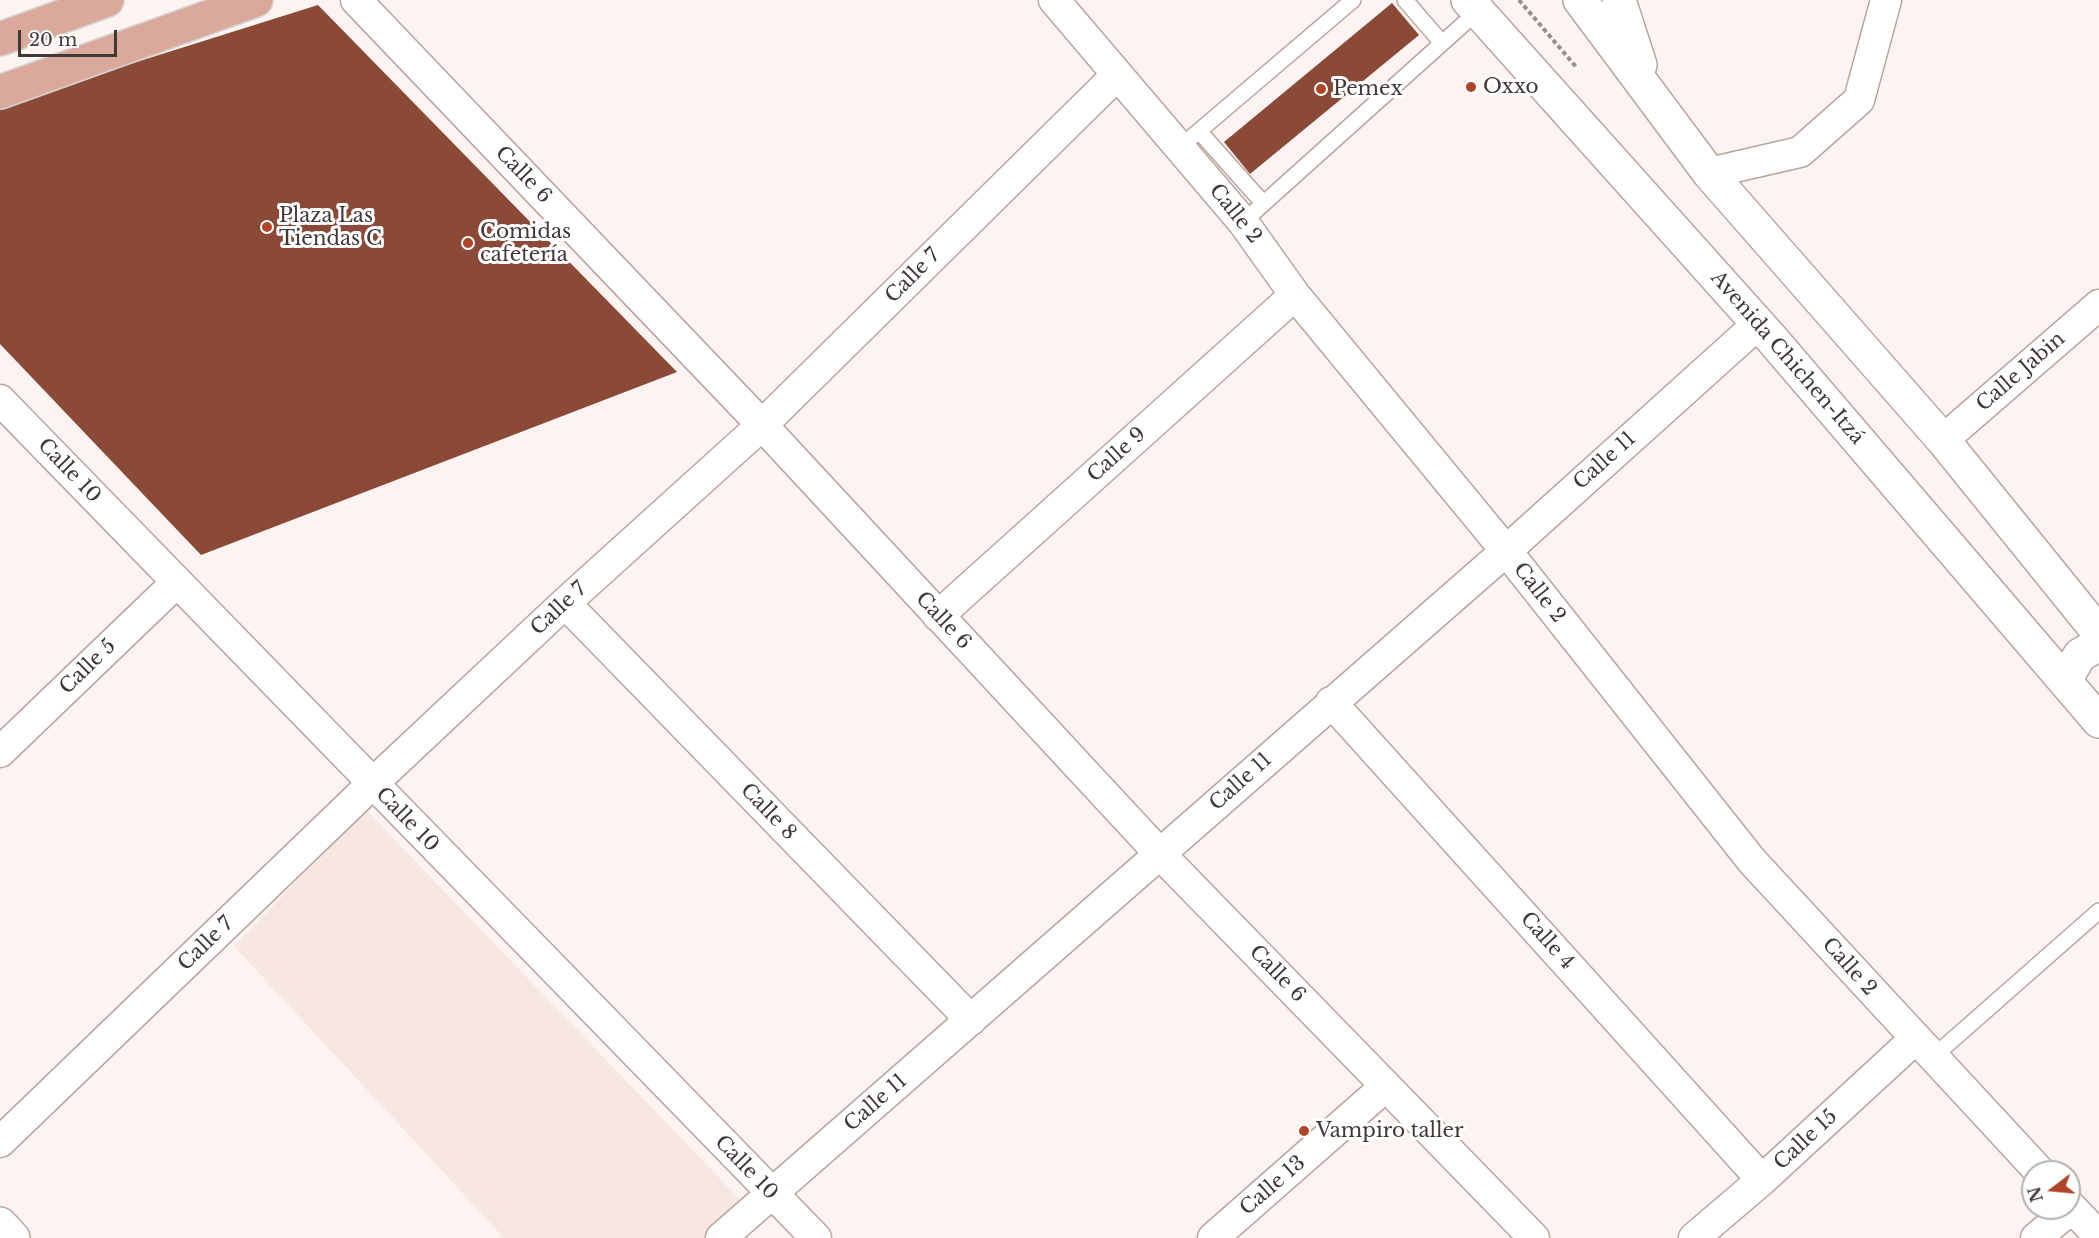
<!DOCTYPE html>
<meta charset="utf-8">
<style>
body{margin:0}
#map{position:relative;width:2099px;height:1238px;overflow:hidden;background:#fdf3f1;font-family:"Libre Baskerville",serif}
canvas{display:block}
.north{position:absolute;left:2021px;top:1160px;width:60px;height:60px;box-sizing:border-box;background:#fff;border:2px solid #b3b0af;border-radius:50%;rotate:254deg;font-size:16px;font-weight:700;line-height:24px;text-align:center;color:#413936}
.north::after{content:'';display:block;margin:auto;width:21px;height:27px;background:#ad4526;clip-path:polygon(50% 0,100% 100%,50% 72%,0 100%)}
.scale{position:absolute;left:18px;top:30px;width:99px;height:27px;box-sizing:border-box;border:3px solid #413936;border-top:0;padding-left:8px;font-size:18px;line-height:21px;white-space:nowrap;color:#413936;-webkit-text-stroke:4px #fff;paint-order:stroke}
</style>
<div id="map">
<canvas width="2099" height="1238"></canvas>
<div class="north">N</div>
<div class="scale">20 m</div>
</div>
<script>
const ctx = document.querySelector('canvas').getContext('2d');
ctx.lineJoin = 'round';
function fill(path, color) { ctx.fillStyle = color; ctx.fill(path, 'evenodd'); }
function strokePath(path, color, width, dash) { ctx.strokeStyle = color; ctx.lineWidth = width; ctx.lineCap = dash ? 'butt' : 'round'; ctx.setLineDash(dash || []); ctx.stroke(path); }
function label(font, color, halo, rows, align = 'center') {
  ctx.font = font + ' "Libre Baskerville",serif'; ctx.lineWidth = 6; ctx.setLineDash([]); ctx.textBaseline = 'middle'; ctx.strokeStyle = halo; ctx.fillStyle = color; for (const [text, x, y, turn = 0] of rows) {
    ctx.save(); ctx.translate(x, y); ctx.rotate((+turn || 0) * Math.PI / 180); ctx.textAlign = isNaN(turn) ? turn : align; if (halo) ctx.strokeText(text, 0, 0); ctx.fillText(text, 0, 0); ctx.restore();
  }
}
fill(new Path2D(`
 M366 810 750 1210 715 1238H504L234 946Z`), '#f8e6e1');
fill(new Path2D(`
 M1392 3 1419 35 1250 174 1224 142Z
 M318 5 677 372 201 555 0 344V110L92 76Z`), '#8b4a37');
const lane = new Path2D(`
 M1405 0 1442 43
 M1199 131 1263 203
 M1179 148 1353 0
 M1243 222 1478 11
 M1933 1057 2099 911`);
const street = new Path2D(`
 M356 0 762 425 1160 854 1534 1238
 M1054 0 1243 222 1295 295 1516 563 1752 861 2040 1172
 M1709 173 1800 152 1859 100 1886 0
 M0 400 816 1238
 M1943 440 2099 305
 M565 603 971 1020
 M938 616 1295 295
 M1331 702 1762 1180
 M0 752 177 582
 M0 1142 372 784 565 603 762 425 1117 75
 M2069 1205 2099 1236
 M721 1238 1506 551 1758 324
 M1213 1238 1386 1086
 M1694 1238 1762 1180 1915 1039
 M2036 1238 2072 1208`);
const secondary = new Path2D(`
 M1468 0 1771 338 2099 721
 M1580 0 1709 173 1943 440 2099 633
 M1619 0 1640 65
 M2065 680 2080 655 2099 644
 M0 1224 13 1238`);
const primary = new Path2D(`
 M0 39 107 0
 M0 92 256 0`);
strokePath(lane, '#baa59e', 18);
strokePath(street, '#baa59e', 33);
strokePath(secondary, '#baa59e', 36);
strokePath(primary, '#d5d3d3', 36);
strokePath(new Path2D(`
 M1519 0 1577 68`), '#988f8d', 4, [4.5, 3]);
strokePath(lane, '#fff', 15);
strokePath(street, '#fff', 30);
strokePath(secondary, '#fff', 33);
strokePath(primary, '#daa99b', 33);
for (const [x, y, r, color] of [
 [1471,87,6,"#ad4526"],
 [1321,89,6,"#ad4526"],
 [267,227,6,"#ad4526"],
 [468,243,6,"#ad4526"],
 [1304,1131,6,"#ad4526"]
]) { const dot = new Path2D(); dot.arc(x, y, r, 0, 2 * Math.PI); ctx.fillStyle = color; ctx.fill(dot); strokePath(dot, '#fff', 2); }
label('20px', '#413936', '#fff', [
 ["Oxxo",1483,87],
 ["Pemex",1333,89],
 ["Plaza Las",279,216],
 ["Tiendas C",279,239],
 ["Comidas",480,232],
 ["cafetería",480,255],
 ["Vampiro taller",1316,1131]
], 'left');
label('20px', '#413936', '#fff', [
 ["Calle 6",523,175,46],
 ["Calle 2",1235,214,51],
 ["Calle 7",913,276,-45],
 ["Avenida Chichen-Itzá",1787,358,49],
 ["Calle Jabin",2021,372,-41],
 ["Calle 9",1117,455,-42],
 ["Calle 11",1605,461,-42],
 ["Calle 10",69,471,46],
 ["Calle 2",1539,593,52],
 ["Calle 7",559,609,-43],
 ["Calle 6",943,621,47],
 ["Calle 5",88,667,-44],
 ["Calle 11",1241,782,-42],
 ["Calle 8",768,812,46],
 ["Calle 10",407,820,46],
 ["Calle 4",1547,941,48],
 ["Calle 7",206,944,-44],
 ["Calle 2",1849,967,48],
 ["Calle 6",1277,974,46],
 ["Calle 11",876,1103,-41],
 ["Calle 15",1806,1140,-43],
 ["Calle 10",746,1168,46],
 ["Calle 13",1273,1186,-41]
]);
</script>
